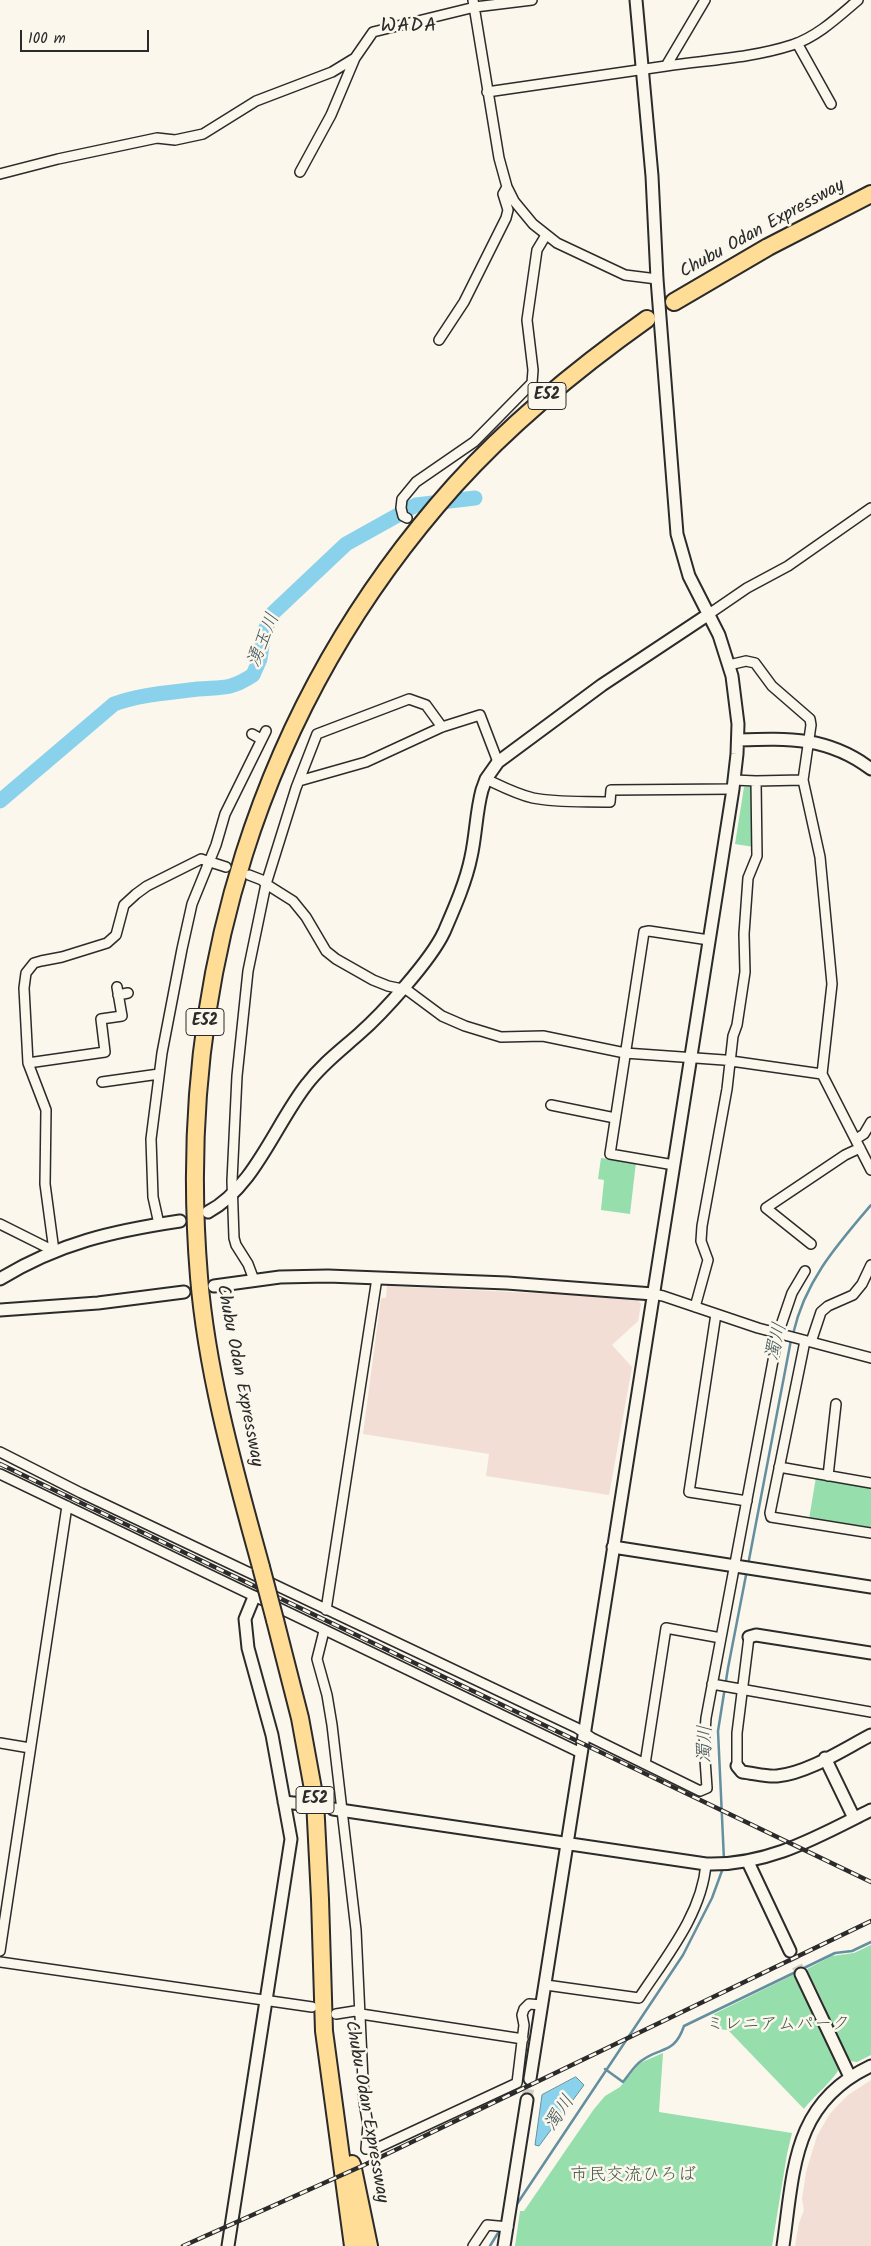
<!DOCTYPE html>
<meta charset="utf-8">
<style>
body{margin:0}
#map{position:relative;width:871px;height:2246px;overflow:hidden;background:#fbf7ec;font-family:Kalam,sans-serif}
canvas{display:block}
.scale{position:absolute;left:20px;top:30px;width:129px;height:22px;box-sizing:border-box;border:2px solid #2b2b2b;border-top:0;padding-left:6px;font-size:15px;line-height:18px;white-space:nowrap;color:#2b2b2b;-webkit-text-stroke:4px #fbf7ec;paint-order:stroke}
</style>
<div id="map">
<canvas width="871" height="2246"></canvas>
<div class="scale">100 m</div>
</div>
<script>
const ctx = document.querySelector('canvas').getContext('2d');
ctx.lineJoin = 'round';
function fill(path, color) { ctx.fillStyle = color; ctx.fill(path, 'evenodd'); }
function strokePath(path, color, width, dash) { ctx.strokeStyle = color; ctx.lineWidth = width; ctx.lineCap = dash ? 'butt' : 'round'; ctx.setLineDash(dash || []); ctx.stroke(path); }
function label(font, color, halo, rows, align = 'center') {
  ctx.font = font + ' Kalam,"Klee One",sans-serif'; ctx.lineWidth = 5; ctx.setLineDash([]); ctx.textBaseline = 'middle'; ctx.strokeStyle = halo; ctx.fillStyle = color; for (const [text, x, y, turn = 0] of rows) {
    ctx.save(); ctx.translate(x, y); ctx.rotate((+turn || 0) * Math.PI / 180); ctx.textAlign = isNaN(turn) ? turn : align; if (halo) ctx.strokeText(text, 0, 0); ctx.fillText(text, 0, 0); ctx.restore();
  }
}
fill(new Path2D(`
 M387 1286 636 1298 641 1304 638 1321 612 1345 632 1367 609 1495 486 1476 489 1454 363 1434 381 1298H386Z
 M871 2080V2246H795L799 2223 804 2210 802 2199 806 2172 817 2136 829 2115 836 2107 848 2095Z`), '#f2ded4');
fill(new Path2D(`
 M744 787H753L754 847 735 844Z
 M601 1158 636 1162 630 1214 601 1210 604 1180 598 1179Z
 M816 1477 871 1486V1529L809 1519Z
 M871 1945V2055L857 2062 850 2061 827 2013 821 2028 839 2068C837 2077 811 2099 804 2109L728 2030 716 2029 714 2014 795 1974 818 2021 825 2007 807 1969 832 1956 854 1953Z
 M663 2053 659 2112 792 2133 787 2154 772 2246H515L520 2211H524L594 2109 605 2096 620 2087 640 2063Z`), '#96deac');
const water = new Path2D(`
 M576 2077 584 2085 539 2146 535 2145 542 2095Z`);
fill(water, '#8ad2ec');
strokePath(water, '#648f9f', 1);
strokePath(new Path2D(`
 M793 1334C805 1281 836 1246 871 1205
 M748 1565 791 1340
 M724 1860 718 1731 728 1668 747 1570
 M605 2069 623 2082C629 2075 634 2066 641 2061 661 2046 674 2055 684 2026L835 1953 852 1951 871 1942
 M515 2207 683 1955 712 1898 723 1868
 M490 2246 501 2228`), '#648f9f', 2.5);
strokePath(new Path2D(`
 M0 801 114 704C141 694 169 693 198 689 223 687 230 690 253 675L260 659 264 632 273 613 346 544 416 505 475 498`), '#8ad2ec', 15);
strokePath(new Path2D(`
 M790 1951 801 1974
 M527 2100 530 2079`), '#d1cec5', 11, [11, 5.5]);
const minor = new Path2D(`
 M473 0 499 158 507 187 514 201 533 224 557 243 625 275 657 279
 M797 43 831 104
 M666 66C707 60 752 58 792 45 817 37 838 17 858 0
 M487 92 666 66 705 0
 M300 172 331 115 355 58 373 32 475 7 532 0
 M0 174 58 159 157 138 175 140 203 134 256 101 332 72 355 58
 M439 340 464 302 506 218 508 210 503 194 507 187
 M407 518 403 516 401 508 402 499 416 482 474 442 532 383 533 370 527 320 537 250 546 235
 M709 614 747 588 788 566 871 508
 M252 734 261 739
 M486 779C501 786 516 794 533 798 557 803 585 801 610 802L611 790 733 789
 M734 780 756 781
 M803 780 820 857 832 984 822 1074 871 1170
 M299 781 366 762 442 727 480 715 498 762
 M249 875 262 880 266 884 293 901 306 917 326 951 336 959 373 980 388 986 407 990 442 1016 465 1026 501 1037 543 1036 625 1053 724 1060 822 1074
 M118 995 128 993
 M28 1063 105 1052 101 1019 122 1016 117 987
 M102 1082 159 1074
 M551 1105 615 1118
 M856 1139 864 1134 871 1122
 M674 1165 610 1154 644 932 649 931 709 940
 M0 1224 54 1251
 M159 1224 153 1197 151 1139 162 1053 182 949 192 904 216 845 225 814 266 731
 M811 1244 766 1208 845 1155 860 1148
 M54 1251 45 1184 46 1110 28 1063 24 988 26 973 34 963 41 961 62 957 107 943 116 935 124 905 136 894 147 886 201 859 226 867
 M254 1280 248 1264 236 1245 234 1238 232 1181 237 1076 248 971 266 884 296 788 317 734 409 699 426 705 442 727
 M653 1294 663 1296 758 1328 871 1358
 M695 1307 708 1260 701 1241 702 1226 727 1089 733 1036 737 1025 745 972 744 934 748 878 757 856 756 781 803 780 811 725 810 719 772 686 755 663 746 661 729 665
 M716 1314 689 1492 747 1501
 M805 1341 770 1513 771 1517 871 1533
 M811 1342 821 1312 828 1306 853 1295 862 1284 871 1265
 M0 1452 81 1493 577 1728 592 1738 700 1791 707 1788 704 1745 706 1718 778 1334 792 1293 805 1271
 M779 1467 871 1483
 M0 1474 581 1753
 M828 1476 836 1404
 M326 1610 377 1278
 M324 1631 317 1659 327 1695 332 1725 356 1930 364 2102 368 2125 366 2149H375L517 2083 524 2025 522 2015 524 2009 529 2004 542 2005
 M712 1684 871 1712
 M0 1743 30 1748
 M645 1764 666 1628 721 1638
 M737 1766V1733L749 1637
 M0 1951 67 1506
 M0 1962 312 2007
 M546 1985 639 1998C666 1957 702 1914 706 1864
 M336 2014 355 2011 361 2014 523 2039
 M473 2246 487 2225 508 2227`);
const tertiary = new Path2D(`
 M738 740C789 738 829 737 871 769
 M208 1212C254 1188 276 1123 307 1084 322 1064 341 1050 359 1034 383 1013 431 960 444 932 454 909 466 882 471 857 476 835 476 812 482 790L486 779 498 762 602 685 709 614
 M0 1279C59 1243 113 1231 180 1221
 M214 1286 280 1277 328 1276 507 1283 653 1294
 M0 1310 98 1303 184 1292
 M613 1547 871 1587
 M749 1637 756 1635 871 1653
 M825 1758 854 1818
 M737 1766 742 1772C753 1773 766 1777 777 1776 808 1773 844 1749 871 1735
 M284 1802 302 1804
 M333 1809 706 1864C768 1866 817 1837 871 1810
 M748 1862 790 1951
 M801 1974 850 2077
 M530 2079 733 789 737 754 738 724 732 676 719 635 689 576 677 534 657 279 652 176 636 0
 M228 2246 291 1839 272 1735 248 1648 245 1619 254 1597
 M504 2246 527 2100
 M783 2246C794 2170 792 2103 871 2066`);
const motorway = new Path2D(`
 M674 302 768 247 871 194
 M261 1567C235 1472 207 1375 199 1277 175 985 258 705 455 485 512 422 578 368 647 319
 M275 1620 300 1718 315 1800 320 1899 324 2031 353 2246
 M352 2164 369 2246`);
strokePath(minor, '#2b2b2b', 12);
strokePath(tertiary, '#2b2b2b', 15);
strokePath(motorway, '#2b2b2b', 20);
strokePath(minor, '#fbf7ec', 9);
strokePath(tertiary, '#fbf7ec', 11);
strokePath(motorway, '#ffdd96', 16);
const rail = new Path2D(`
 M0 1464 871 1882
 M183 2246 362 2166 871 1921`);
strokePath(rail, '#2b2b2b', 4.5);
strokePath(rail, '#fbf7ec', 2.5, [8]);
const motorwayBridge = new Path2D(`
 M261 1567 275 1620`);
strokePath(motorwayBridge, '#2b2b2b', 20, []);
strokePath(motorwayBridge, '#ffdd96', 16);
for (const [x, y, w] of [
 [547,396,38],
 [205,1022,38],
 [315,1800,38]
]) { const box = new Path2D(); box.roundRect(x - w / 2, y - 13.5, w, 27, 4); ctx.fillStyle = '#fbf7ec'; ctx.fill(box); strokePath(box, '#2b2b2b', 1); }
label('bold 16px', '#2b2b2b', null, [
 ["E52",547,396],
 ["E52",205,1022],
 ["E52",315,1800]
]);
label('18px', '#2b2b2b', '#fbf7ec', [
 ["Chubu Odan Expressway",763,230,-29],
 ["Chubu Odan Expressway",238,1376,79],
 ["Chubu Odan Expressway",365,2112,80]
]);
label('18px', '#46584b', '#fbf7ec', [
 ["ミレニアムパーク",778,2026],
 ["市民交流ひろば",633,2177]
]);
label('italic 19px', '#43555b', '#fbf7ec', [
 ["湧玉川",265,641,-68],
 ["濁川",778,1342,-76],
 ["濁川",707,1744,-89],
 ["濁川",561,2114,-56]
]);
ctx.letterSpacing = '1px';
label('20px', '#2b2b2b', '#fbf7ec', [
 ["WADA",409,28]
]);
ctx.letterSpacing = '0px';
</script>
